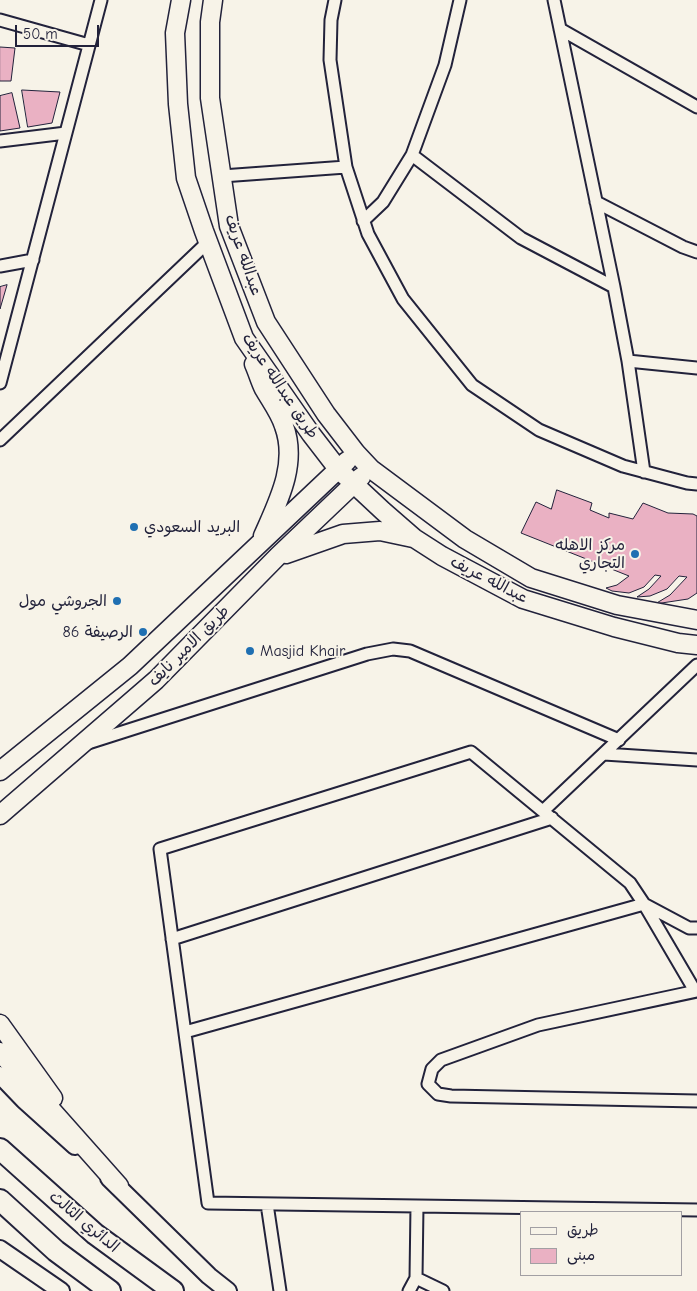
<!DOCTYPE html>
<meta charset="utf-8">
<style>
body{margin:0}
#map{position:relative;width:697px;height:1291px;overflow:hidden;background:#f7f3e8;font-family:"Comic Neue","Playpen Sans Arabic",sans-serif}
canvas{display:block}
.legend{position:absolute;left:520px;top:1211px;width:162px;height:65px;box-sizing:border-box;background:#f7f3e8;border:1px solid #a29fa3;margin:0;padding:6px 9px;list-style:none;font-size:15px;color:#22223b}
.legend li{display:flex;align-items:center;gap:10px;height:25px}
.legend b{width:25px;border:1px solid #a29fa3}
.scale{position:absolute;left:15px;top:25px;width:84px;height:22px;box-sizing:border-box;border:2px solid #22223b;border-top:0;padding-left:6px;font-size:15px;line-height:18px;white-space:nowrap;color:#22223b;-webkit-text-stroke:4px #f7f3e8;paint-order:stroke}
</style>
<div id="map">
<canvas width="697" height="1291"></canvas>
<ul class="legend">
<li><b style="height:6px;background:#f7f3e8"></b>طريق</li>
<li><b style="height:14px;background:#eab1c3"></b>مبنى</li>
</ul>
<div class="scale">50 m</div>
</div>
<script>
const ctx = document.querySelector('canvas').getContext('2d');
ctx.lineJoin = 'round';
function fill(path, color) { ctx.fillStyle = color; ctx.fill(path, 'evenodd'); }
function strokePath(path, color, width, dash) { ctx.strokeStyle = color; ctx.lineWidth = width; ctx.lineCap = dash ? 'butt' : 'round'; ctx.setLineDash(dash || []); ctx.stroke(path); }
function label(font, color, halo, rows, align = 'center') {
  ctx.font = font + ' "Comic Neue","Playpen Sans Arabic",sans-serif'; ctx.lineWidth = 4; ctx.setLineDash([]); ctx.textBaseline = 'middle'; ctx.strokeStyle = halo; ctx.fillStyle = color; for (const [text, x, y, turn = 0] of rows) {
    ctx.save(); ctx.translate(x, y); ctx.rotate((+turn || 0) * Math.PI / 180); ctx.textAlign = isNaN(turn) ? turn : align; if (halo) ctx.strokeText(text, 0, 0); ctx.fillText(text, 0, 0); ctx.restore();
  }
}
const building = new Path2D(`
 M0 47 15 48 11 81H0Z
 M22 90 60 92 52 123 28 127Z
 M12 93 20 128 0 131V96Z
 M7 285 0 309V287Z
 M557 490 592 503 590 510 609 518V513L633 519 643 503 668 513 693 514 697 516V593L688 599 655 604 670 595 687 577 679 576 667 589 650 596 637 597 649 589 661 576 655 575 644 587 629 593 612 591 606 588 617 585 629 576 521 533 536 502 551 509Z`);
fill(building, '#eab1c3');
strokePath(building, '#22223b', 1);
const street = new Path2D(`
 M335 0 331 20 330 60 346 167 368 234 403 299 472 385 539 430 623 466 687 483 697 484
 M554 0 614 287
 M0 20 89 45
 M560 29 697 107
 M0 141 66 133
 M412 155 521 238 614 287 628 361 644 472
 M222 176 346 167
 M596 202 683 247 697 252
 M363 221 383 202 412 155 445 65 460 0
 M0 266 33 260
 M628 361 697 368
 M0 383 101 0
 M0 440 208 242
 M88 743 367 654 393 649 410 651 619 740
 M604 754 697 760
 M543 811 697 665
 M697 928H689L644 904 630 883 471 752 160 849 208 1203 697 1210
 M172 939 552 818
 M697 991 538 1025 441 1060 432 1069 428 1084 438 1094 451 1096 697 1101
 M185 1032 644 904 695 991
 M267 1204 280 1291
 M416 1278 443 1291
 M409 1291 416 1278 417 1206`);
const secondary = new Path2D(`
 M0 1075 24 1100 75 1146
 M109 1178 209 1276 228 1291
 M0 1249 61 1291`);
const primary = new Path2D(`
 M181 0 175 33 178 104 186 178 204 231 244 338 311 434 338 469 383 511 414 538 442 556 523 599 614 627 678 643 697 645
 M213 0 210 22V98L229 226 266 322 326 414 356 453 371 469 465 539 531 578 617 605 697 620
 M254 364C258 373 260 381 264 389 271 401 280 413 284 426 298 464 278 502 263 536
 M286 554 343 534 380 531 413 538
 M0 771 130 666 347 461
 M0 815 156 680 278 556 361 477
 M0 1024 53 1098
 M0 1052 119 1186`);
const highway = new Path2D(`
 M0 1149 95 1234 173 1291
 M0 1200 56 1251 110 1291`);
strokePath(street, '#22223b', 15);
strokePath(secondary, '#22223b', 20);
strokePath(primary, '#22223b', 21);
strokePath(highway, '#22223b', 24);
strokePath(street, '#f7f3e8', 11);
strokePath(secondary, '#f7f3e8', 16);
strokePath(primary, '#f7f3e8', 18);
strokePath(highway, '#f7f3e8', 20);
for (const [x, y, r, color] of [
 [134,527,5,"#1f6fb2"],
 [635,554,5,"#1f6fb2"],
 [117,601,5,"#1f6fb2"],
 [143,632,5,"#1f6fb2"],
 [250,651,5,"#1f6fb2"]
]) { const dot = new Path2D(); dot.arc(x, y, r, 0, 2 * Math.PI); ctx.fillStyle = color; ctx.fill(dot); strokePath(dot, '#f7f3e8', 2); }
label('16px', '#22223b', '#f7f3e8', [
 ["عبدالله عريف",243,255,71],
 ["طريق عبدالله عريف",280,386,56],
 ["عبدالله عريف",489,580,27],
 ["طريق الامير نايف",189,646,-45],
 ["الدائري الثالث",84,1222,40]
]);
label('16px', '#22223b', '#f7f3e8', [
 ["البريد السعودي",144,527,"left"],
 ["مركز الاهله",625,545],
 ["التجاري",625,563],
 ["الجروشي مول",107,601],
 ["الرصيفة 86",133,632],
 ["Masjid Khair",260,651,"left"]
], 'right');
</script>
